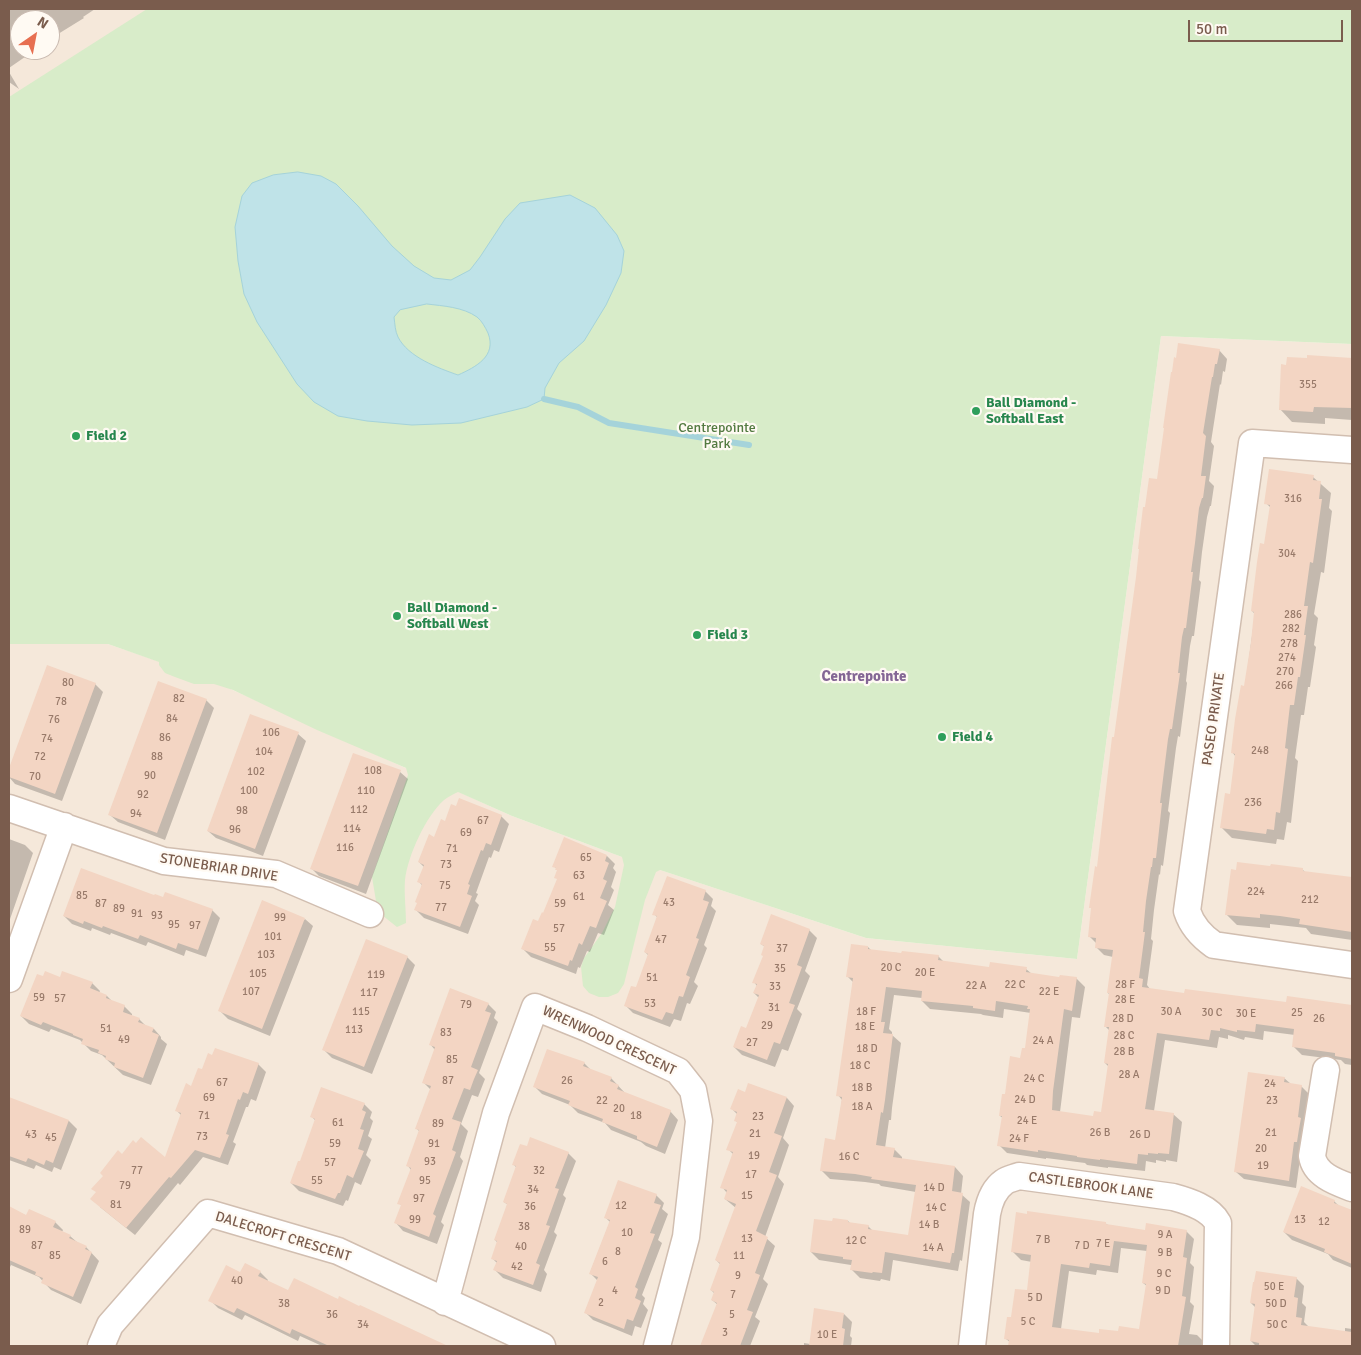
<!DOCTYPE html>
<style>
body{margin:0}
#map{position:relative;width:1361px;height:1355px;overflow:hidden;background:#fdf6ec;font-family:Signika,sans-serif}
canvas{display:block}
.frame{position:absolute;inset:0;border:10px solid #7a5c4d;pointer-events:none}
.north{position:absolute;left:10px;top:10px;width:50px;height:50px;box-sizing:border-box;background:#fffaf3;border:1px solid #cabbb1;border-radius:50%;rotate:33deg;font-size:14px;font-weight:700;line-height:20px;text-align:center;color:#7a5c4d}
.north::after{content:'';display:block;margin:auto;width:18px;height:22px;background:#e76f51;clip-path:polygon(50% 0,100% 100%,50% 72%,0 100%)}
.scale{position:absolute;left:1188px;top:20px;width:155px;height:22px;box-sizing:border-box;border:2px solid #7a5c4d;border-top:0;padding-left:6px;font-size:15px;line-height:18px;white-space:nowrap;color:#7a5c4d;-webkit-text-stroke:4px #fffaf3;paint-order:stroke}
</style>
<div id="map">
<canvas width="1361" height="1355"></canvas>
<div class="frame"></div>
<div class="north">N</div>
<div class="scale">50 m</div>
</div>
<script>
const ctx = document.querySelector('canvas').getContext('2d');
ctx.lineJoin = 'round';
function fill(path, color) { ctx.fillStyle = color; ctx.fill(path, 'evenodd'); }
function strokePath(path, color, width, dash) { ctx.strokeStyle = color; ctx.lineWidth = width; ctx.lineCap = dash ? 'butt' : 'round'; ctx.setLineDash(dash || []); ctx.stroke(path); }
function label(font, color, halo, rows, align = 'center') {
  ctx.font = font + ' Signika,sans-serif'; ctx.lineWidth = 4.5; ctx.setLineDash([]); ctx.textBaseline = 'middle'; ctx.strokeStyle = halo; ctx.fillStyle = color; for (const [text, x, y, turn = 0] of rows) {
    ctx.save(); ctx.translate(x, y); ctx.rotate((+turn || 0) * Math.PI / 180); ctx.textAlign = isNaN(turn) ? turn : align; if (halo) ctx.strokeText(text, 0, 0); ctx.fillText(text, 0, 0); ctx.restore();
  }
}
fill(new Path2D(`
 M9 9H149L9 100ZM20 20H50V50H20Z
 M1161 336 1352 344V1346H9V644H108L204 677 512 816 633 861 866 938 1077 959Z`), '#f5e8da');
fill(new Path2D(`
 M147 9H1336L1352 10V344L1161 336 1077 959 866 938 660 870 656 872 645 900 624 984 618 993 608 997H599L589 993 583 986 581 967 584 958 602 933 615 907 624 865 622 857 512 816 458 792C453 794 448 797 444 800 426 816 408 855 405 880 404 894 406 909 406 923L397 927 382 915 377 907 372 877 408 775 406 768 317 730 233 690 214 684H194L175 677 165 673 159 665V662L108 644H9V97Z`), '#d8ecc9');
const water = new Path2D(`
 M298 172 321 176 336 184 358 206 392 246 414 266 434 278 451 280 470 270 480 257 505 219 520 203 570 195 595 208 617 235 624 251 621 273 606 305 584 341 559 363 545 388 544 399 527 407 461 423 412 425 367 421 338 416 314 402 297 384 257 322 244 294 238 261 235 227 242 196 252 183 273 175ZM427 304C443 306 463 307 477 317 482 321 485 327 488 333 497 356 476 367 458 375 438 368 408 357 398 337 395 331 395 324 394 317L400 310Z`);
fill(water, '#bfe3e8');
strokePath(water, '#a5d3da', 1);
fill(new Path2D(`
 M9 9H95L83 17 84 18 50 39V20H20V50H35L9 68Z
 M9 72 19 89 9 82Z
 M1219 350 1227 359 1225 372 1223 371 1221 385 1220 384 1211 442 1214 446 1209 481 1214 486 1211 506H1210L1207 517 1202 552 1199 580 1201 582 1194 636H1192L1190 646 1186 681 1187 683 1180 737 1178 736 1176 748 1168 811 1170 813 1163 866 1161 865 1160 875 1159 874 1154 910 1151 939 1153 941 1147 985 1150 989 1185 995 1337 1008 1352 1011V1065L1345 1064 1341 1060 1302 1055 1293 1046 1295 1035 1264 1031 1263 1040 1245 1037 1244 1040 1228 1035V1039L1219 1037 1217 1048 1165 1040 1154 1111 1173 1114 1182 1122 1177 1162 1166 1160V1162L1156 1160V1163L1146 1161 1145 1171 1108 1167V1168L1087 1165 1085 1163 1046 1158V1159L1007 1153 999 1145 1003 1118 1000 1116 1006 1096 1026 1050 1031 1013 1004 1009 1003 1018 983 1015 981 1014 930 1009 922 1001V998L894 995 889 1029 892 1032V1035L901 1043 892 1108 891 1120H889L885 1148 894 1149 902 1157V1159L955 1167 963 1176 961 1194 970 1202 962 1261 960 1260 958 1271 893 1260 890 1281 881 1279 880 1281 860 1278 852 1270V1266L851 1265 819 1260 811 1252 833 1222 848 1221 850 1223 868 1226 873 1231 909 1236 916 1192 881 1186 879 1184 865 1182 830 1179 822 1171 836 1141 842 1100 838 1095 853 982 848 977 868 947 871 950 885 952 938 956 944 962 990 969H1026L1032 974 1060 979 1076 978 1085 987 1080 1018 1072 1017 1060 1112 1094 1117 1102 1113 1109 1067 1105 1063 1110 1031 1105 1026 1110 995 1108 993 1113 957 1104 955 1096 947 1097 944 1089 936 1092 909 1091 908 1098 868 1146 508Z
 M1308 356 1352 359V420L1325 418V424L1292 422 1280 409 1287 366 1308 359Z
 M1313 477 1331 493 1329 508 1332 511 1324 573 1321 572 1314 614 1318 618 1314 645 1316 647 1310 687H1308L1304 715H1301L1295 758 1298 761 1291 823 1287 822 1284 840 1277 839 1276 844 1232 838 1222 828 1231 795 1236 757 1232 752 1245 687 1255 614 1252 611 1265 545 1271 508 1266 503Z
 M48 666 95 684 103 692 62 801 15 784 9 777V772Z
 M206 700 214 708 165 840 118 822 110 815Z
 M298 734 306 741 263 856 216 838 208 831Z
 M400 772 408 779 366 894 319 876 311 868Z
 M501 816 509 824 499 852 494 850 491 858 489 857 476 893 478 894 475 901 479 905 468 934 424 918 416 910 422 885 419 882 424 867 419 862 446 822Z
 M9 839 25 845 33 853 9 922Z
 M607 856 615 864 613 868 616 872 611 887 614 890 608 905 614 910 604 935 598 933 590 952 587 951 580 968 578 967 576 974 531 957 523 949 544 914 558 880V871L554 866Z
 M1302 869 1306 873 1352 879V940L1311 934 1306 928 1270 924V928L1237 925 1226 914Z
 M705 891 713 899 711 906 716 911 704 945 707 948 694 982 698 986 690 1004 687 1003 681 1021 674 1019 670 1027 633 1013 625 1005 636 989 649 956 645 952 658 918 654 914Z
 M155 897 212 910 220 918 206 957 186 950 184 956 148 942 146 946 111 933 110 935 92 928 91 931 72 924 64 916Z
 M305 919 313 926 270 1036 228 1019 220 1011Z
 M809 930 817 938 805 971 810 976 797 1009 802 1014 788 1051 782 1049 775 1067 742 1055 734 1047 747 1030 759 998 754 993 757 986 754 982 764 956 765 947 761 944Z
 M407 957 415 965 372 1074 332 1058 324 1050Z
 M61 979 92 983 100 991 99 993 107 996 113 1002 124 1006 132 1014V1016L139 1019 146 1026 154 1029 161 1037V1039L167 1044 151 1085 123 1075 102 1055 91 1051 80 1040 51 1029 49 1032 29 1024 21 1016Z
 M488 1004 496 1012 494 1018 498 1022 479 1073 485 1079 478 1097 472 1095 461 1124 468 1131 460 1157 463 1161 441 1222 444 1225 437 1244 403 1231 396 1223 402 1206 399 1203 411 1170 408 1166 420 1132 416 1128 431 1090 423 1082 435 1050 430 1044Z
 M584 1063 592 1071 611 1078 625 1093 670 1111 678 1120 665 1154 646 1146 641 1142 611 1130 605 1123 578 1113 570 1105 542 1094 534 1086Z
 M258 1064 266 1072 256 1101 251 1099 248 1107H246L233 1142 236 1144 228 1165 203 1157 180 1185 178 1183 135 1235 100 1207 121 1155 166 1159 182 1116 177 1111 202 1071Z
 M1284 1078 1291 1084 1301 1086 1309 1094 1296 1188 1244 1179 1236 1172Z
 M749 1084 787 1098 794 1106 783 1138 789 1145 778 1177 784 1184 765 1237 775 1246 763 1279 768 1284 755 1317 760 1321 750 1346H702L718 1305 712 1300 715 1294 711 1290 721 1265 716 1260 736 1208 725 1199 727 1193 722 1187 734 1155 728 1149 738 1123 736 1121 738 1115 732 1109 746 1093Z
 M9 1098 69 1121 77 1129 61 1170 54 1167 52 1172 36 1165 34 1169 9 1160Z
 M364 1104 372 1112 370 1118 373 1121 368 1136 372 1139 366 1155 371 1160 361 1185 355 1182 348 1201 346 1200 343 1206 299 1191 291 1183 301 1163 316 1121 311 1116Z
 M568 1153 576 1161 563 1195 566 1198 554 1232 557 1235 544 1270 547 1274 541 1292 503 1278 495 1270 497 1263 492 1258 498 1243 495 1240 508 1205 504 1202 517 1168 514 1165Z
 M656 1195 664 1203 662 1209 668 1214 658 1240 662 1243 642 1295 645 1298 643 1304 648 1310 641 1328 635 1326 632 1336 593 1320 585 1312 598 1281 590 1273 610 1222 605 1217Z
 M1334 1201 1340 1207 1352 1212V1268L1333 1260 1328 1254 1292 1240 1284 1232Z
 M10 1208 27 1216 55 1222 63 1230 62 1232 70 1236 78 1243 86 1247 99 1261 81 1304 51 1290 39 1277 11 1265 10 1267H9Z
 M1105 1223 1108 1225 1146 1231H1186L1194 1239 1190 1263 1194 1267 1190 1302 1194 1306 1189 1334 1197 1335 1205 1343 1204 1346H1009L1010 1342 1006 1339 1012 1319 1028 1291 1032 1262 1021 1260 1013 1252ZM1121 1248 1147 1251 1143 1283 1147 1286 1140 1330 1100 1334 1061 1329 1069 1271 1096 1275 1097 1270 1118 1273Z
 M260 1272 268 1280 267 1282 288 1292 339 1301 360 1308V1306L445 1346H322L300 1336 298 1341 245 1315 242 1320 218 1308 210 1300 241 1273Z
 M1296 1278 1304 1286 1302 1303 1306 1307 1304 1322 1309 1327 1345 1332V1328L1352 1329V1346H1256L1251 1341 1256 1308 1251 1303Z
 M844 1314 852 1322 850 1336 852 1338 851 1346H804V1343L810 1344Z`), '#0003');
strokePath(new Path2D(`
 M544 399 578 407 609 423 749 445`), '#a5d3da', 6);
fill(new Path2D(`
 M1178 343 1220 349 1217 364H1215L1213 377H1212L1203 433 1206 436 1201 476H1206L1203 498H1202L1199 508 1195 543 1191 572H1193L1186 628H1184L1182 637 1178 673H1180L1172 729H1170L1168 739 1160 803H1162L1156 858H1153L1152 867H1151L1146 901 1143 932H1145L1139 978 1143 979 1142 987 1184 993 1185 989 1286 1002 1287 996 1352 1005V1059L1335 1056V1053L1292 1047 1294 1029 1256 1024 1255 1032 1237 1030V1032L1220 1028V1031L1211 1030 1209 1040 1157 1033 1145 1109 1174 1113 1169 1154 1158 1153V1154L1148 1153V1155L1138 1154 1137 1164 1100 1159V1160L1077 1157V1156L1038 1150V1152L997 1146 1002 1116H999L1002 1094H1005L1010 1056 1020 1058 1022 1048H1025L1030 1009H1027L1028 1006 996 1001 995 1011 973 1008V1006L921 1001 922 991 886 987 881 1022H885L883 1033 893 1034 885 1100 883 1113 881 1112 876 1145 895 1148 893 1157 955 1166 952 1191 963 1193 954 1253H952L950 1263 885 1252 882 1273 873 1272 872 1273 850 1270 852 1260 843 1259V1257L810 1252 814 1219 832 1221 833 1218 848 1220V1222L869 1225 868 1229 908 1235 916 1185 871 1179 872 1177 855 1174 820 1171 825 1138 835 1140 842 1097 836 1096 853 978 846 977 851 944 868 946V949L885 951 901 953 902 951 939 955 938 960 989 967 990 962 1027 967 1026 972 1059 977 1060 975 1077 977 1072 1011 1064 1009 1053 1091 1052 1110 1093 1116 1094 1111 1101 1112 1108 1064 1104 1063 1109 1027H1104L1109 993H1107L1113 950 1095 948 1096 938 1088 937 1091 908H1089L1095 866 1097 867 1112 737H1114L1136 577 1139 549H1138L1143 507H1145L1149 478 1157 479 1164 428H1163L1171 372H1172L1174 357 1176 358Z
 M1307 355 1352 358V408L1314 407 1313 412 1279 410 1281 364 1286 365 1287 357 1307 358Z
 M1269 469 1314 475 1313 480 1321 481 1319 499H1322L1313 563 1310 562 1304 606H1308L1304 635H1306L1300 677H1298L1294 705H1290L1285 748 1288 749 1280 813 1276 812 1274 830 1267 829 1266 834 1220 828 1225 793 1230 794 1235 754 1231 753 1235 719 1241 685 1244 686 1251 642 1254 612 1251 611 1257 562 1260 543 1264 544 1270 505 1264 504Z
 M47 665 96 683 55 794 9 777V768Z
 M158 681 207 699 157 833 108 815Z
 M250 714 299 732 255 849 207 831Z
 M353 753 401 770 358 886 310 869Z
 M459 798 502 815 491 845 486 843 483 851 481 850 468 884 470 885 467 894 472 896 460 927 414 910 417 903 415 902 422 884 417 882 424 865 418 862 429 834 434 837 441 819 445 821 451 804 456 806Z
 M564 837 607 855 605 861 609 863 603 879 607 881 600 898 607 901 601 915 596 928 590 926 582 945 579 943 572 961 570 960 568 966 521 949 533 919 538 921 542 912 543 913 557 879 554 878 557 870H555L556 868 552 867Z
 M1237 862 1270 866 1271 864 1303 868V871L1352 877V932L1299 924 1300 919 1280 916 1260 914V918L1225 915 1231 869 1236 870Z
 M81 868 154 895 155 894 163 897 165 892 213 909 198 950 178 943 176 949 140 935 138 939 103 926 102 928 84 921 83 924 63 916Z
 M667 876 706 890 703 900 709 902 696 938 699 939 686 975 690 977 683 997 679 996 673 1014 666 1012 662 1020 624 1006 631 986 636 987 648 954 644 952 657 916 652 915Z
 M262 900 305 918 262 1029 218 1011Z
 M771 914 810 929 797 965 802 967 789 1003 795 1005 780 1044 774 1042 767 1060 733 1047 741 1026 746 1028 759 995 753 993 757 984 752 983 763 956 761 955 764 946 760 944Z
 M366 939 408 956 364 1067 322 1050Z
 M45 971 60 977 62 971 93 982 90 988 107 995 106 998 125 1005 123 1012 140 1018 138 1022 154 1028 152 1032 159 1035 143 1078 114 1067 115 1063 105 1059 106 1056 98 1053 99 1050 81 1044 83 1039 73 1035V1034L43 1022 41 1025 20 1016 37 974 43 976Z
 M450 988 489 1003 485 1011 491 1013 471 1067 478 1070 474 1079 470 1090 464 1088 452 1119 461 1122 452 1150 456 1152 433 1214 436 1216 429 1237 394 1223 401 1205 397 1204 411 1168 406 1166 419 1130 415 1129 431 1086 422 1083 435 1047 429 1045Z
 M215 1048 259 1063 248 1094 243 1092 240 1100 238 1099 226 1134 229 1135 220 1158 195 1150 171 1178 169 1177 126 1228 90 1199 96 1192 91 1189 103 1176 100 1173 118 1150 122 1154 133 1140 136 1143 141 1137 165 1157 181 1113 175 1111 186 1083 191 1086 198 1068 202 1069 208 1053 212 1055Z
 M547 1049 585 1062 583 1066 612 1077 610 1081 619 1085 617 1089 671 1110V1111L657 1147 637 1139V1136L602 1122 603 1119 568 1105 570 1101 533 1087Z
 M1248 1072 1285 1077 1284 1082 1302 1085 1298 1117 1301 1118 1299 1129 1297 1142H1294L1289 1181 1234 1172Z
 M748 1083 787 1097 774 1133 782 1136 769 1172 777 1175 756 1231 768 1237 755 1273 760 1275 747 1310 753 1312 740 1346H700L717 1303 711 1300 714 1292 710 1290 720 1263 715 1260 736 1204 724 1199 727 1190 720 1188 733 1152 726 1150 737 1122 734 1121 737 1112 730 1109 738 1089 745 1092Z
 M321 1087 365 1103 362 1110 366 1112 360 1129 364 1130 358 1149 364 1151 353 1178 347 1175 340 1193H338L335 1199 290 1183 298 1161H300L315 1119 310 1117Z
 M9 1097 69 1120 53 1163 46 1160 44 1165 28 1158 26 1162 9 1156Z
 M530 1137 569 1152 555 1188 559 1189 546 1225 550 1226 536 1263 540 1265 533 1285 493 1270 497 1261 491 1259 497 1241 494 1240 507 1204 503 1202 516 1166 512 1165 520 1144 527 1146Z
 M618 1180 657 1194 654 1203 661 1205 650 1233 655 1234 635 1287 638 1289 635 1298 641 1301 633 1321 627 1319 624 1329 584 1313 598 1277 589 1274 610 1220 604 1218Z
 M1301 1186 1335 1200 1334 1203 1352 1210V1264L1324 1252 1325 1249 1283 1232Z
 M9 1206 26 1215 29 1209 56 1221 53 1227 71 1235 69 1238 87 1246 85 1249 92 1252 73 1297 41 1283 43 1278 35 1275 36 1272 9 1260Z
 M1027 1211 1106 1222V1224L1145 1230 1146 1223 1187 1230 1183 1257 1187 1258 1182 1296 1186 1297 1178 1346H1008L1009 1340 1004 1339 1007 1317H1011L1015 1289 1027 1290 1031 1255 1011 1252 1016 1212 1027 1214ZM1114 1241 1147 1245 1142 1283 1146 1284 1139 1329 1119 1326 1118 1331 1099 1329V1333L1052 1327 1061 1264 1089 1268 1090 1263 1110 1266Z
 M245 1263 261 1271 258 1276 288 1290 294 1278 338 1299 339 1296 359 1306 360 1305 448 1346H329L292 1329 290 1334 237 1308 234 1313 208 1301 226 1265 240 1272Z
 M1256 1271 1297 1277 1294 1297 1298 1298 1296 1317 1302 1318 1301 1325 1352 1332V1346H1259V1343L1250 1341 1255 1304 1250 1303 1253 1282H1254Z
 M814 1308 844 1313 842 1328 845 1329 843 1346H809Z`), '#f3d5c3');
const minor = new Path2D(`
 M1352 450 1252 443 1187 911C1192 926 1201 936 1214 945L1352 965
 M9 808 164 861 276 874 370 914
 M9 979 64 826
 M1326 1070 1312 1156C1315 1175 1336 1182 1352 1188
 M445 1302 496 1113 535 1007 587 1028 678 1071 693 1090 699 1121 686 1237 657 1346
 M101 1346 110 1325 208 1213 338 1251 542 1346
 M972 1346 987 1214C989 1203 994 1189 1004 1182 1008 1179 1014 1178 1019 1176L1173 1197C1188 1201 1210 1208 1218 1223L1216 1346`);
strokePath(minor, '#d1beb0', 29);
strokePath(minor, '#fff', 26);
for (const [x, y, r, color] of [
 [976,411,5,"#2e9e5b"],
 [76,436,5,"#2e9e5b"],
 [397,616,5,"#2e9e5b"],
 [697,635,5,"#2e9e5b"],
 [942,737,5,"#2e9e5b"]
]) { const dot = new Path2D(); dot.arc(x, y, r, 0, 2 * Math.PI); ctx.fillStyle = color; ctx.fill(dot); strokePath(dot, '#fffaf3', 2); }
label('11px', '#987a6a', null, [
 ["355",1308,385],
 ["316",1293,499],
 ["304",1287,554],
 ["286",1293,615],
 ["282",1291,629],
 ["278",1289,644],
 ["274",1287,658],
 ["270",1285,672],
 ["80",68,683],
 ["266",1284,686],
 ["82",179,699],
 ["78",61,702],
 ["84",172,719],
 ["76",54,720],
 ["106",271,733],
 ["86",165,738],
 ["74",47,739],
 ["248",1260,751],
 ["104",264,752],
 ["72",40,757],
 ["88",157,757],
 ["108",373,771],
 ["102",256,772],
 ["90",150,776],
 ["70",35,777],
 ["100",249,791],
 ["110",366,791],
 ["92",143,795],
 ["236",1253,803],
 ["112",359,810],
 ["98",242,811],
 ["94",136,814],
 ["67",483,821],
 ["114",352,829],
 ["96",235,830],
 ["69",466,833],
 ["116",345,848],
 ["71",452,849],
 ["65",586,858],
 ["73",446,865],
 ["63",579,876],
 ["75",445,886],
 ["224",1256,892],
 ["85",82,896],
 ["61",579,897],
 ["212",1310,900],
 ["43",669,903],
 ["87",101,904],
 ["59",560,904],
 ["77",441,908],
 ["89",119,909],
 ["91",137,914],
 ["93",157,916],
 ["99",280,918],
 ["95",174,925],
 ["97",195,926],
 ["57",559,929],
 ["101",273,937],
 ["47",661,940],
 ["55",550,948],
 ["37",782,949],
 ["103",266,955],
 ["20 C",891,968],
 ["35",780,969],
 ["20 E",925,973],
 ["105",258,974],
 ["119",376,975],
 ["51",652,978],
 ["22 C",1015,985],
 ["28 F",1125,985],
 ["22 A",976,986],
 ["33",775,987],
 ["107",251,992],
 ["22 E",1049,992],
 ["117",369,993],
 ["59",39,998],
 ["57",60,999],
 ["28 E",1125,1000],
 ["53",650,1004],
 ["79",466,1005],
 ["31",774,1008],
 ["115",361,1012],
 ["18 F",866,1012],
 ["30 A",1171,1012],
 ["30 C",1212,1013],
 ["25",1297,1013],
 ["30 E",1246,1014],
 ["28 D",1123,1019],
 ["26",1319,1019],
 ["29",767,1026],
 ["18 E",865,1027],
 ["51",106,1029],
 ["113",354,1030],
 ["83",446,1033],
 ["28 C",1124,1036],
 ["49",124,1040],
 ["24 A",1043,1041],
 ["27",752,1043],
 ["18 D",867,1049],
 ["28 B",1124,1052],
 ["85",452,1060],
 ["18 C",860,1066],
 ["28 A",1129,1075],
 ["24 C",1034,1079],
 ["87",448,1081],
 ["26",567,1081],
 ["67",222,1083],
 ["24",1270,1084],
 ["18 B",862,1088],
 ["69",209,1098],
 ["24 D",1025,1100],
 ["22",602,1101],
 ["23",1272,1101],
 ["18 A",862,1107],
 ["20",619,1109],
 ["71",204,1116],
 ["18",636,1116],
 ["23",758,1117],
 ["24 E",1027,1121],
 ["61",338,1123],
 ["89",438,1124],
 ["26 B",1100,1133],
 ["21",1271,1133],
 ["21",755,1134],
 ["43",31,1135],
 ["26 D",1140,1135],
 ["73",202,1137],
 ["45",51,1138],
 ["24 F",1019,1139],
 ["59",335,1144],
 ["91",434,1144],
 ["20",1261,1149],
 ["19",754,1156],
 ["16 C",849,1157],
 ["93",430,1162],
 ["57",330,1163],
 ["19",1263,1166],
 ["77",137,1171],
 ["32",539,1171],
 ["17",751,1175],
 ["55",317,1181],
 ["95",425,1181],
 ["79",125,1186],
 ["14 D",934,1188],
 ["34",533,1190],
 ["15",747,1196],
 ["97",419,1199],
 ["81",116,1205],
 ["12",621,1206],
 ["36",530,1207],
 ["14 C",936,1208],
 ["99",415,1220],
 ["13",1300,1220],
 ["12",1324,1222],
 ["14 B",929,1225],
 ["38",524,1227],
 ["89",25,1230],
 ["10",627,1233],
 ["9 A",1165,1235],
 ["13",747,1239],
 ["7 B",1043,1240],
 ["12 C",856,1241],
 ["7 E",1103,1244],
 ["87",37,1246],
 ["7 D",1082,1246],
 ["40",521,1247],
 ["14 A",933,1248],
 ["8",618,1252],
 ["9 B",1165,1253],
 ["85",55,1256],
 ["11",739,1256],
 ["6",605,1262],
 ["42",517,1267],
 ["9 C",1164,1274],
 ["9",738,1276],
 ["40",237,1281],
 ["50 E",1274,1287],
 ["4",615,1291],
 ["9 D",1163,1291],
 ["7",733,1295],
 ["5 D",1035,1298],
 ["2",601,1303],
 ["38",284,1304],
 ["50 D",1276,1304],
 ["36",332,1315],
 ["5",732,1315],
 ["5 C",1028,1322],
 ["34",363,1325],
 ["50 C",1277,1325],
 ["3",725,1333],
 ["10 E",827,1335]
]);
label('bold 14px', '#27864d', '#fffaf3', [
 ["Ball Diamond -",986,403],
 ["Softball East",986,419],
 ["Field 2",86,436],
 ["Ball Diamond -",407,608],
 ["Softball West",407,624],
 ["Field 3",707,635],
 ["Field 4",952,737]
], 'left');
label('14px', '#537a41', '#fffaf3', [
 ["Centrepointe",717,428],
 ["Park",717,444]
]);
label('14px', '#7a5c4d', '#fffaf3', [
 ["PASEO PRIVATE",1214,719,-82],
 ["STONEBRIAR DRIVE",219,868,9],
 ["WRENWOOD CRESCENT",609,1041,25],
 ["CASTLEBROOK LANE",1091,1186,8],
 ["DALECROFT CRESCENT",283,1237,17]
]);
label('bold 15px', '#846695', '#fffaf3', [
 ["Centrepointe",864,677]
]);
</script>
